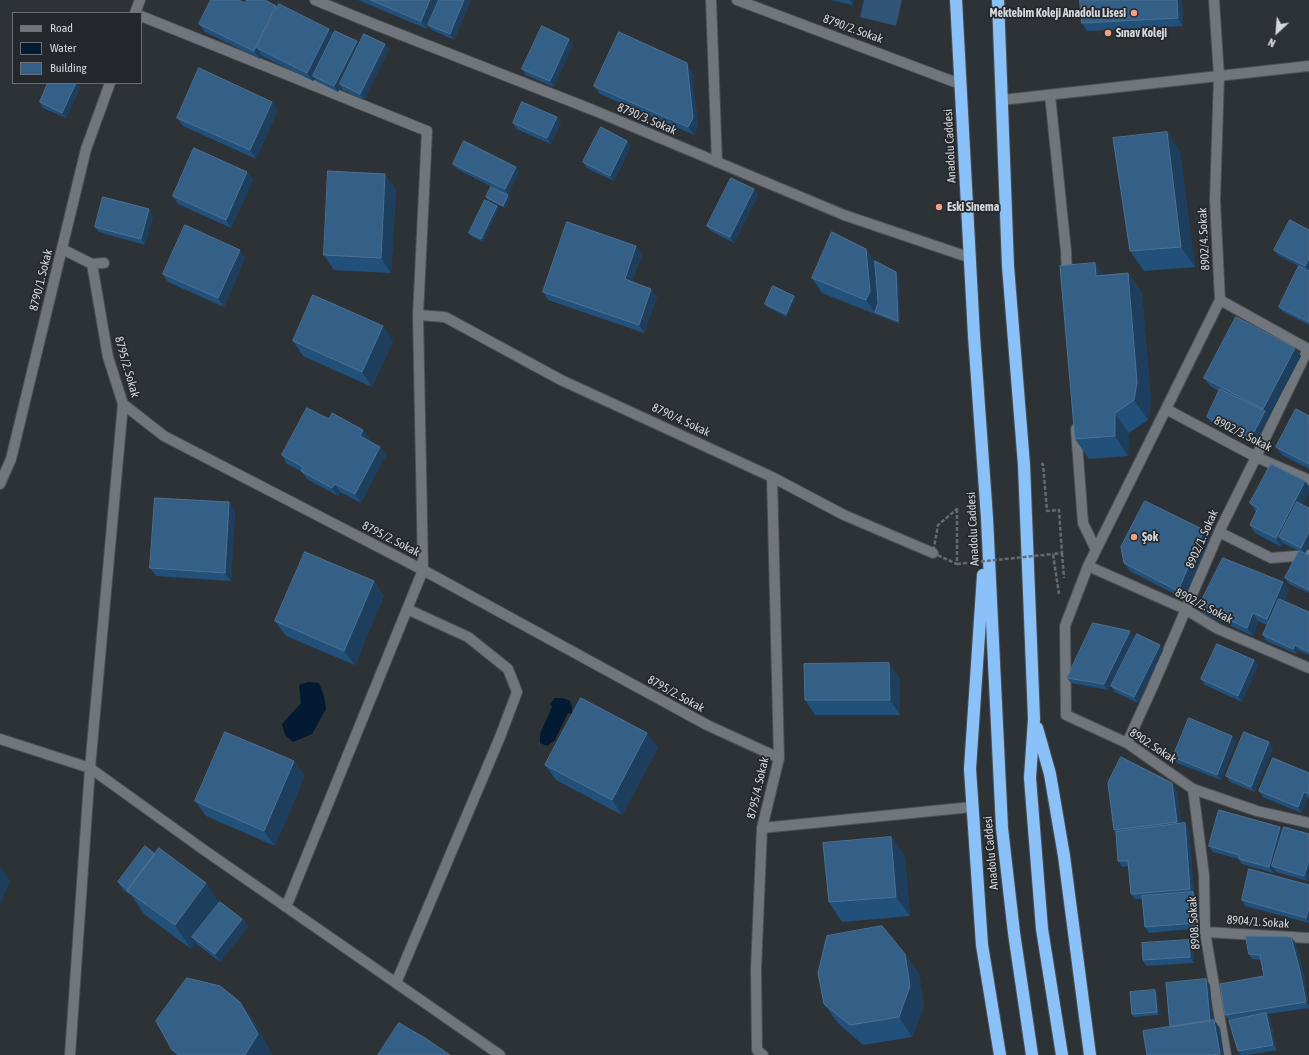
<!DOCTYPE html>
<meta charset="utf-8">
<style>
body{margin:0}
#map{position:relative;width:1309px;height:1055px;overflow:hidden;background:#2d3237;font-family:"Asap Condensed",sans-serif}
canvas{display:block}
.legend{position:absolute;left:12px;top:12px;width:130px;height:72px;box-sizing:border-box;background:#24282d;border:1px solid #6b6e73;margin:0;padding:5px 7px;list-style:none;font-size:12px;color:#d5d8db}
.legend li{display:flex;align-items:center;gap:8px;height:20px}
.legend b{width:20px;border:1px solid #6b6e73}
.north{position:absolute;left:1257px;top:12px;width:40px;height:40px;-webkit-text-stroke:3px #24282d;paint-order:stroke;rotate:206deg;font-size:11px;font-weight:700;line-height:16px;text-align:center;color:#d5d8db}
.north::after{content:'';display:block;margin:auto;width:14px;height:18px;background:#d5d8db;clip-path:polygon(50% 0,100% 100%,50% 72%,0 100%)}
</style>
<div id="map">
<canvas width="1309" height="1055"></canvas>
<ul class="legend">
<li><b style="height:5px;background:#71767c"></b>Road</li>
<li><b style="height:11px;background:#021a32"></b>Water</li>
<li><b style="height:11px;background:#345f86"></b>Building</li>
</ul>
<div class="north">N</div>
</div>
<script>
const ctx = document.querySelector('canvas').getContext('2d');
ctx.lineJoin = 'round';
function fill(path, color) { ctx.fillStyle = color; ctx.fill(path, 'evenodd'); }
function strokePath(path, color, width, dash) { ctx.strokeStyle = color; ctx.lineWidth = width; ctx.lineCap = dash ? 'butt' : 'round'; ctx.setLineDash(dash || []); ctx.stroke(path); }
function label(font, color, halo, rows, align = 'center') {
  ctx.font = font + ' "Asap Condensed",sans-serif'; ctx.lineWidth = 3.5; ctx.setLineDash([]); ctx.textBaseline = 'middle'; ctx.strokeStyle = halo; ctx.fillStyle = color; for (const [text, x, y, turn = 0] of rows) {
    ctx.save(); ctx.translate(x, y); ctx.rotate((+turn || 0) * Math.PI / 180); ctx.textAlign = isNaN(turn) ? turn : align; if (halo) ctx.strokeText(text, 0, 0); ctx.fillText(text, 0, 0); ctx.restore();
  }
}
fill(new Path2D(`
 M864 0H902L896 26 860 17Z`), '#325476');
fill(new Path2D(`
 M308 682 319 683 324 696 326 709 312 734 293 742 285 735 282 724 301 703 299 685Z
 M555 698H563L570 701 572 707V714L568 713 555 740 547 746 540 743V734L552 707 550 704Z`), '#021a32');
const minor = new Path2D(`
 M315 0 376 25 593 110 844 215 971 258
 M711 0 717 162
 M737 0 960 84
 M135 13 140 0
 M141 16 427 131 418 315 423 570 286 907
 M1050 95 1066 251 1067 278
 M1002 100 1309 66
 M62 249 92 264
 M92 264 108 357 123 404 164 436 423 570 707 725 779 758
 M92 264 104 263
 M1220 300 1088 566 1065 626 1066 715 1127 743 1193 789 1257 811 1309 823
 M418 315 445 317 561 380 772 477 844 515 933 553
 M1166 409 1256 457 1309 480
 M1076 429 1083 523 1096 550
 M0 484 11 459 86 149 110 83
 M1219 532 1271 558 1309 555
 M1088 566 1185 609 1218 629 1309 668
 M0 739 90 768 204 850 500 1055
 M1127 743 1153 686 1219 532 1256 457 1308 349 1220 300 1215 200 1219 76 1214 0
 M1193 789 1204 875 1205 932 1226 1055
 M762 828 972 807
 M1205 932 1309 938
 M396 983 500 737 517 692 508 669 468 637 407 609
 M70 1055 90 768 123 404
 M763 1055 757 1050 756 969 762 828 779 758 772 477`);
const highway = new Path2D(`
 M956 0 974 336 987 518 1002 828 1014 933 1032 1055
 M998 0 1008 266 1024 465 1034 719 1030 778 1042 929 1062 1055
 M983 575 970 769 982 945 1000 1055
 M1037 728 1050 774 1064 856 1090 1055`);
strokePath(minor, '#4b4f53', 12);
strokePath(highway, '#4b4f53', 14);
strokePath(new Path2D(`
 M1041 464H1043L1047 511 1059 510 1062 553 1053 554 1059 594
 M957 509V564L933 553 938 525Z
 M1062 553 1064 578`), '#676b70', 2.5, [4, 2]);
strokePath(minor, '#71767c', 10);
strokePath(highway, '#8bc1f9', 12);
strokePath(new Path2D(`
 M957 564 1053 554`), '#676b70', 2.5, [4, 2]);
fill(new Path2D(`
 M358 0H471L454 40 432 30 428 25 427 29Z
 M830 0H854L853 5Z
 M1182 0 1183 26 1087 31 1082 23Z
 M245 3 277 7 329 29 333 34 359 45 389 49 364 100 343 90 341 86 338 92 316 81 315 78 313 81 262 56 261 55 260 59 205 32 199 24Z
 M573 44 554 87 526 75 522 69Z
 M692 71 698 126 694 135 600 94 594 86Z
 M48 83H77L80 88 66 118 43 108 40 102Z
 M278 110 256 159 183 126 177 118Z
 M561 122 551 144 516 129 513 123Z
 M1167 132 1180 152 1195 267 1144 271 1130 251Z
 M627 141 631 146 614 181 587 168 583 162Z
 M453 164 516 167 519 172 508 195 457 169Z
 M247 172 253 180 231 228 178 204 173 196Z
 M396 188 391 273 334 270 324 255Z
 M754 189 758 195 734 243 711 231 707 226Z
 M508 195 510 198 505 208 488 200 486 197Z
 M497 206 499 208 483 242 471 236 469 233Z
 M153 215 145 245 99 232 95 227Z
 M1309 230V325L1283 312 1279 307 1299 266 1278 255 1274 250Z
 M642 254 632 282 657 297 644 333 548 300 543 292Z
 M245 258 224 307 168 282 163 274Z
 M875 261 896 272 898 275 900 324 822 293 812 278Z
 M1095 263 1103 275 1128 273 1142 293 1151 401 1148 420 1129 433 1128 456 1089 459 1075 439Z
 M794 296 796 298 787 317 767 307 765 304Z
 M383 326 393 341 372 387 303 356 293 341Z
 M1295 348 1301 356 1255 444 1211 422 1207 417 1219 391 1210 386 1204 378Z
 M1309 416V469L1282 455 1276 447Z
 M329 419 363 430 369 438 368 440 380 447 386 455 361 503 340 492 338 496 307 479 301 471 287 464 282 455Z
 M1305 481 1309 487V492L1302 505 1309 508V545L1305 553 1309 555V593L1289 584 1285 578 1299 551 1283 543 1281 547 1255 533 1250 525 1256 512 1250 503Z
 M235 510 231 581 156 576 150 568Z
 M1210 538 1184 599 1130 571 1124 563Z
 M374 581 384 596 355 665 286 636 275 621Z
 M1289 590 1284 601 1309 612V655L1298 650 1297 654 1266 641 1263 635 1267 625 1258 621 1253 636 1205 614 1199 606Z
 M1134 637 1108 690 1071 683 1067 678Z
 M1163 650 1138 703 1115 692 1111 686Z
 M1254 660 1258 666 1242 702 1205 685 1201 679Z
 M900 678V715H815L805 700Z
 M647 733 658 748 622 815 556 780 545 765Z
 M1236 741 1221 780 1177 763 1173 757Z
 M1273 748 1255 792 1230 782 1226 776Z
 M294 761 305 776 275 846 206 816 195 801Z
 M1309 773V798H1308L1301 813 1263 797 1259 791Z
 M1172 783 1177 791 1181 824 1189 829 1194 894 1197 897 1200 928 1149 933 1145 927 1143 899H1135L1131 894 1129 866 1122 867 1118 861 1116 832 1114 830Z
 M1280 827 1283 831 1308 881 1276 872 1274 869 1273 873 1242 864 1239 859 1213 852 1209 846Z
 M891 837 905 856 910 916 842 922 829 902Z
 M118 882 219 902 242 919 248 927 220 962 198 945 196 942 191 949 144 914 131 895 123 890Z
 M1309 885V923L1245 906 1242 900Z
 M1189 940 1193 946 1194 963 1146 966 1143 960Z
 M1295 942 1304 976 1309 1008 1267 1014 1270 1018 1277 1050 1248 1055H1241L1238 1051 1239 1019 1229 1020 1225 1015 1264 976 1261 960 1252 959 1249 954Z
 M905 954 919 974 924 1006 912 1037 863 1045 838 1023 824 1004Z
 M1157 993 1159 1015 1134 1017 1132 1014Z
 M240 1002 254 1022 272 1054 271 1055H176L172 1050Z`), '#21507b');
fill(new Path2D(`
 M430 0H439L427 29 421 21Z
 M464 0H471L454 40 450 34Z
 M850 0H854L853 5Z
 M1177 0H1182L1183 26 1178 18Z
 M276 6 282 14 257 48 261 55 260 59 254 51Z
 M329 29 335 37 313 76 315 78 313 81 307 73Z
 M569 39 573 44 554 87 550 81Z
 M357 41 360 47 340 84 341 86 338 92 334 86Z
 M385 44 389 49 364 100 360 94Z
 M687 63 692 71 698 126 694 135 688 127Z
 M76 83H77L80 88 66 118 62 113Z
 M272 102 278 110 256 159 250 150Z
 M557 117 561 122 551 144 547 138Z
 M1167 132 1180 152 1195 267 1181 247Z
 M627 141 631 146 614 181 610 176Z
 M516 167 519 172 508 195 505 189Z
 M247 172 253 180 231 228 226 220Z
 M385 174 396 188 391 273 381 258Z
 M754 189 758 195 734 243 730 237Z
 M508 195 510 198 505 208 503 206Z
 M497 206 499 208 483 242 481 239Z
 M149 209 153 215 145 245 141 239Z
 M636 246 642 254 630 288 625 279Z
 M866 249 877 264 880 306 875 312 866 300Z
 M240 250 245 258 224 307 218 298Z
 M1309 259V272L1305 266Z
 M1095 263 1108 283 1096 276Z
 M896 272 898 275 900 324 898 321Z
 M1128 273 1142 293 1151 401 1148 420 1134 400Z
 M651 289 657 297 644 333 639 325Z
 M794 296 796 298 787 317 786 314Z
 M383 326 393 341 372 387 362 372Z
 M1295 348 1301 356 1269 417 1263 409Z
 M1265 411 1269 417 1255 444 1251 438Z
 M1115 413 1129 433 1128 456 1115 436Z
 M363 430 369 438 365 444 360 436Z
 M380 447 386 455 361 503 355 494Z
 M1305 481 1309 487V492L1285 540 1279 537 1283 543 1281 547 1276 538Z
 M335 484 340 492 338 496 332 488Z
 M229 502 235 510 231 581 225 573Z
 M1204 530 1210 538 1184 599 1178 591Z
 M1309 532V545L1305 554 1301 548Z
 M374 581 384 596 355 665 344 651Z
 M1283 582 1289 590 1273 627 1267 619Z
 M1253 613 1258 621 1253 636 1247 628Z
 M1130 631 1134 637 1108 690 1104 684Z
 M1160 645 1163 650 1138 703 1134 697Z
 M1295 645 1298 650 1297 654 1293 649Z
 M1254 660 1258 666 1242 702 1238 696Z
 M889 663 900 678V715L890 700Z
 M647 733 658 748 622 815 612 800Z
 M1232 736 1236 741 1221 780 1217 775Z
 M1269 742 1273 748 1255 792 1251 787Z
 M294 761 305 776 275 846 264 831Z
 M1172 783 1177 791 1182 830 1177 822Z
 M1304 792 1308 798 1301 813 1298 807Z
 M1185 823 1189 829 1194 894 1197 897 1200 928 1196 923 1193 892 1190 889Z
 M1280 827 1284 833 1272 866 1274 869 1273 873 1269 867Z
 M891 837 905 856 910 916 896 897Z
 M1309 860V878L1308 881 1304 876Z
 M0 866 10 880 0 905Z
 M206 883 222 907 192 937 196 942 191 949 175 925Z
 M1309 908V922L1306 918Z
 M242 919 248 927 220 962 215 954Z
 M1291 937 1295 942 1304 976 1309 1007 1306 1002Z
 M1189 940 1193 946 1194 963 1190 957Z
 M905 954 919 974 924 1006 912 1037 899 1017Z
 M1206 979 1210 985 1214 1029 1210 1023Z
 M1155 990 1157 993 1159 1015 1157 1012Z
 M240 1002 254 1022 272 1054 271 1055H245Z
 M1266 1013 1270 1018 1277 1050 1273 1045Z
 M1214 1020 1220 1028 1224 1055H1221L1220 1054Z`), '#1d3e5c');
const building = new Path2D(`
 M211 0H239L245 3 247 0H265L276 6 254 51 199 24Z
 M371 0H430L421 21Z
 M439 0H464L450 34 428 25Z
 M1080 0H1177L1178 18 1082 23Z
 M279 4 329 29 307 73 257 48Z
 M542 26 569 39 550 81 522 69Z
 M335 31 357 41 334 86 313 76Z
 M619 32 687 63 693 118 688 127 594 86Z
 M364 34 385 44 360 94 340 84Z
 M199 68 272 102 250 150 177 118Z
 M48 83H76L62 113 40 102Z
 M522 102 557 117 547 138 513 123Z
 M601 127 627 141 610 176 583 162Z
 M1167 132 1181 247 1130 251 1113 138Z
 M464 141 516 167 505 189 453 164Z
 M194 148 247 172 226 220 173 196Z
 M328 171 385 174 381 258 324 255Z
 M731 178 754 189 730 237 707 226Z
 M491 187 508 195 503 206 486 197Z
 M103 197 149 209 141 239 95 227Z
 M485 200 497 206 481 239 469 233Z
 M1290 220 1309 230V259L1305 266 1274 250Z
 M567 222 636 246 625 279 651 289 639 325 543 292Z
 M185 225 240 250 218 298 163 274Z
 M832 232 866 249 870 291 866 300 812 278Z
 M875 261 896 272 898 321 875 312 878 303Z
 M1095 263 1096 276 1128 273 1137 382 1134 400 1115 413V436L1075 439 1060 266Z
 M1299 266 1309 271V322L1279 307Z
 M773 286 794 296 786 314 765 304Z
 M313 295 383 326 362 372 293 341Z
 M1236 317 1295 348 1263 409 1204 378Z
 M1220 389 1265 411 1251 438 1207 417Z
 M307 408 329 419 332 413 363 430 360 436 380 447 355 494 335 484 332 488 301 471 303 467 282 455Z
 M1296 409 1309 416V464L1276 447Z
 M1271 464 1305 481 1276 538 1250 525 1258 508 1250 503Z
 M155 498 229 502 225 573 150 568Z
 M1145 501 1204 530 1178 591 1124 563 1121 547Z
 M1297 502 1309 508V532L1301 548 1279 537Z
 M1299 551 1309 555V590L1285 578Z
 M305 552 374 581 344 651 275 621Z
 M1223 558 1283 582 1267 619 1253 613 1247 628 1199 606Z
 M1279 599 1309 612V652L1295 645 1293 649 1263 635Z
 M1093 623 1130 631 1104 684 1067 678Z
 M1137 634 1160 645 1134 697 1111 686Z
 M1217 644 1254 660 1238 696 1201 679Z
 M889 663 890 700H805L804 664Z
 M581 698 647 733 612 800 545 765Z
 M1189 718 1232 736 1217 775 1173 757Z
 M225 732 294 761 264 831 195 801Z
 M1244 732 1269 742 1251 787 1226 776Z
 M1121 757 1172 783 1177 822 1114 830 1108 783Z
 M1273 758 1309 773V794L1304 792 1298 807 1259 791Z
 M1219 810 1280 827 1269 867 1239 859V855L1209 846Z
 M1185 823 1190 889 1131 894 1128 861H1118L1116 832Z
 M1284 827 1309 834V860L1304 876 1272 866Z
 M891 837 896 897 829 902 823 843Z
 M145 846 155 854 128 890 118 882Z
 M159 848 206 883 175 925 127 891Z
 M1249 869 1309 885V908L1306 918 1242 900Z
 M1193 892 1196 923 1145 927 1142 896Z
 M220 902 242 919 215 954 192 937Z
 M882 926 905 954 910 986 899 1017 850 1025 824 1004 818 973 827 936Z
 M1246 936 1291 937 1300 971 1306 1002 1225 1015 1220 984 1264 976 1260 955 1249 954Z
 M1189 940 1190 957 1143 960 1142 943Z
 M187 978 220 986 240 1002 258 1034 245 1055H180L172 1050 156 1021Z
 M1206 979 1210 1021 1170 1027 1166 983Z
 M1155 990 1157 1012 1132 1014 1130 992Z
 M1266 1013 1273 1045 1238 1051 1229 1021Z
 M1214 1020 1220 1054 1211 1055H1147L1143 1031Z
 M399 1023 425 1038 450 1055H378Z`);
fill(building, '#345f86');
strokePath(building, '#4d7293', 1);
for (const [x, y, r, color] of [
 [1134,13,4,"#f39f82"],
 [1108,33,4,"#f39f82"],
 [939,207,4,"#f39f82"],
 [1134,537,4,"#f39f82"]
]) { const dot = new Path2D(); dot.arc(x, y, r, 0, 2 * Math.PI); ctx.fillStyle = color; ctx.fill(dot); strokePath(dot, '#24282d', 1.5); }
label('bold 12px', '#d5d8db', '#24282d', [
 ["Mektebim Koleji Anadolu Lisesi",1126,13,"right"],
 ["Sınav Koleji",1116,33],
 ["Eski Sinema",947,207],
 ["Şok",1142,537]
], 'left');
label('12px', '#d5d8db', '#24282d', [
 ["8790/2. Sokak",853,29,20],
 ["8790/3. Sokak",647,119,23],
 ["Anadolu Caddesi",950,146,-93],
 ["8902/4. Sokak",1204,239,-93],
 ["8790/1. Sokak",41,280,-76],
 ["8795/2. Sokak",127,367,74],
 ["8790/4. Sokak",681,420,25],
 ["8902/3. Sokak",1243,434,27],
 ["Anadolu Caddesi",973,529,-93],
 ["8795/2. Sokak",391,539,27],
 ["8902/1. Sokak",1202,539,-66],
 ["8902/2. Sokak",1204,606,27],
 ["8795/2. Sokak",676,694,29],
 ["8902. Sokak",1153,746,33],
 ["8795/4. Sokak",758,788,-77],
 ["Anadolu Caddesi",991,853,-95],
 ["8904/1. Sokak",1258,922,4],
 ["8908. Sokak",1194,923,-94]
]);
</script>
